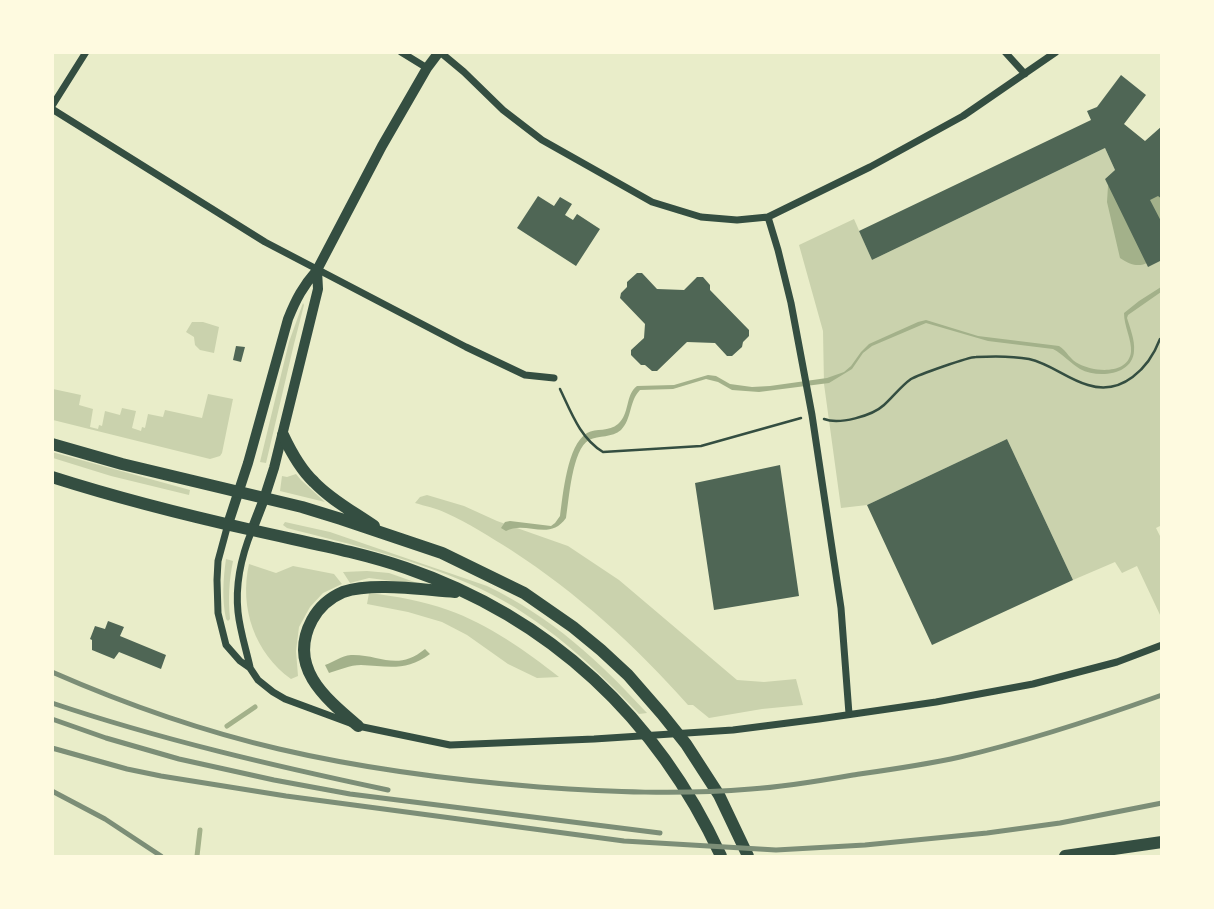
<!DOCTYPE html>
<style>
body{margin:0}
#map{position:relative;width:1214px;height:909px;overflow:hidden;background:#e9edc9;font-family:Inter,sans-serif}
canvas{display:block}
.frame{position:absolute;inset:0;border:54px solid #fefae0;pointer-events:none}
</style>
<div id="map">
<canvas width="1214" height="909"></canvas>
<div class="frame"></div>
</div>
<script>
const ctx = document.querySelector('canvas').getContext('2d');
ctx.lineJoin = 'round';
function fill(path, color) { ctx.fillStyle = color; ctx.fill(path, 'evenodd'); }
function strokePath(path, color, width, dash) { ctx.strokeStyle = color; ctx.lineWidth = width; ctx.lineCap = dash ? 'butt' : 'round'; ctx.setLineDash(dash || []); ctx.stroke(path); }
fill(new Path2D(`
 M1105 148 1115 170 1105 179 1161 260 1162 525 1156 528 1161 538V617L1137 566 1122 573 1115 562 1073 580 1007 439 867 505 841 508 824 384 823 331 799 245 854 219 872 260Z
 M303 303 304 305 294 344 266 463 260 462 289 342Z
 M192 322H203L219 327 214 353 200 350 195 345 194 337 186 332Z
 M53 389 81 395 79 405 93 409 90 427 98 429 99 425 102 426 105 411 120 415 122 408 136 411 132 428 141 431 142 427 145 428 148 414 163 417 165 410 202 418 208 394 233 399 222 453 220 456 210 459 53 420Z
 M52 452 190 490 189 495 111 476 53 458Z
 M296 474 301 480 325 502 280 491 282 476 287 477Z
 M427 495 464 506 497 521 568 546 619 580 737 680 764 682 796 679 803 705 762 709 709 718 693 705H688C636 646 577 593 511 550 490 537 469 523 446 513 436 508 425 506 415 503L420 497Z
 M285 522 330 532 487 586C553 618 598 660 647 713L639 714C593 665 542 618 481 589 419 560 353 545 287 528L283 525Z
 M226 559 233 561C229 581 228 598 230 619L228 621 226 619C222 599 223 580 226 559Z
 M249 564 276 573 293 566 334 574 342 584 323 593 310 607 299 627 296 651 298 676 291 679C255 653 239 608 249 564Z
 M367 571 389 573 423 585 369 578 350 583 343 572Z
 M369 593C395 596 423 601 448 610 488 624 526 651 559 677L537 678 508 664 467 635 442 622 408 612 367 604Z`), '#cad2ad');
fill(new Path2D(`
 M1151 178 1161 179V256C1144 265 1138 270 1120 258L1107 202 1108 186Z
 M1161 287V292L1128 315 1127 318C1130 328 1135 340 1134 351 1133 375 1098 379 1080 369 1070 363 1063 354 1053 349L988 341 926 323 872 346 863 353 852 369 829 383 759 392 732 390 718 382 706 379 673 389 640 390C629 401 632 419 621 430 612 438 599 435 589 440 572 449 569 500 566 518 549 542 526 520 506 531L501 528 505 522 510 521 551 526 555 523 560 516C563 495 567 445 587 433 596 428 609 432 618 424 630 414 625 395 637 386L674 385 708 375 716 376 730 384 752 387 770 386 827 378 844 372 851 366 861 352 869 344 918 322 926 320 978 336 1059 346C1067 351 1070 360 1079 364 1094 372 1128 375 1131 352 1132 340 1124 326 1124 313L1139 301Z
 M425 649 430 654C406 672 387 666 361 665 350 665 339 670 329 673L325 665C334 662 341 656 351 655 380 654 397 672 425 649Z`), '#a3b18a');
strokePath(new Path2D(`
 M227 726 255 707
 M197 856 200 830`), '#a3b18a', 5);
fill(new Path2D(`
 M1121 75 1146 95 1124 124 1145 141 1162 126V199L1158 196 1150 200 1162 223V260L1148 267 1105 179 1115 170 1105 148 872 260 859 231 1091 120 1087 111 1097 107Z
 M538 196 554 206 560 197 572 204 565 215 573 220 577 214 600 229 576 266 517 228Z
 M637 273H642L657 289 684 290 697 277H703L710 285V290L749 330V336L743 342 742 347 732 356H727L715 343 687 342 657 371H652L645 365H641L631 355V350L644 338 645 324 620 298 621 293 627 287V282Z
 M236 346 245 347 241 362 233 360Z
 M1007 439 1073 580 932 645 867 505Z
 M780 465 799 596 714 610 695 483Z
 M108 621 124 627 120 636 166 655 161 669 119 652 114 659 92 650V640L90 639 95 626 105 629Z`), '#4f6655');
strokePath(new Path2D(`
 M560 389C571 412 580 438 603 452L701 446 801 418
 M824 419C839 425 872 416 884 405 893 397 901 386 911 379 918 375 968 357 976 357 993 356 1013 356 1029 359 1051 364 1067 379 1088 385 1122 396 1149 368 1160 339H1162`), '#344e41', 2.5);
strokePath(new Path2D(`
 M401 52 427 68
 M440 52 464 72 503 110 542 140 652 202 701 217 737 220 768 217 870 167 963 116 1056 52
 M1005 52 1025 74
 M52 106 86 52
 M52 109 265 242 466 347 525 375 554 378
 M768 217 778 250 791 303 812 415 841 608 849 714
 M228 524 218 561 217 580 218 613 226 645 240 661 250 668 258 680 273 692 285 699 358 726 450 745 594 739 733 730 819 719 936 702 1033 684 1117 662 1162 645
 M250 667C246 649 240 631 238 612 235 583 241 557 252 530`), '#344e41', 7);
strokePath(new Path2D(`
 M228 524 248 463 288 319C296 299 303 286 317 270L382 146 427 68 439 52
 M252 530 264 499 274 468 318 289 317 270`), '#344e41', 10);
strokePath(new Path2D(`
 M283 435C291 452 300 469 314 482 331 500 354 512 374 526
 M52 444 122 464 302 507 341 519 442 553 524 593 573 627 601 650 628 675 662 714 686 744 719 795 748 856
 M52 477C118 498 185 515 252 530 304 542 356 551 406 568 551 618 657 718 721 856
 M358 726C325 698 287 667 312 620 319 607 329 598 343 592 373 582 423 590 455 592
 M1065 856 1162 842`), '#344e41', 12);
strokePath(new Path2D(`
 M52 672C125 704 202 731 279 749 365 769 452 780 539 787 610 792 680 795 751 789 785 787 819 781 853 775 888 770 924 765 960 757 1029 741 1095 719 1162 695
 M52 703C162 740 275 766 388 790
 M52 719 106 738 179 759 274 780 350 794 660 833
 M52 748 127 769 161 776 286 796 624 841 776 850 865 845 987 833 1060 823 1162 803
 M52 791 105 819 161 856`), '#7c8e77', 5);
</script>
